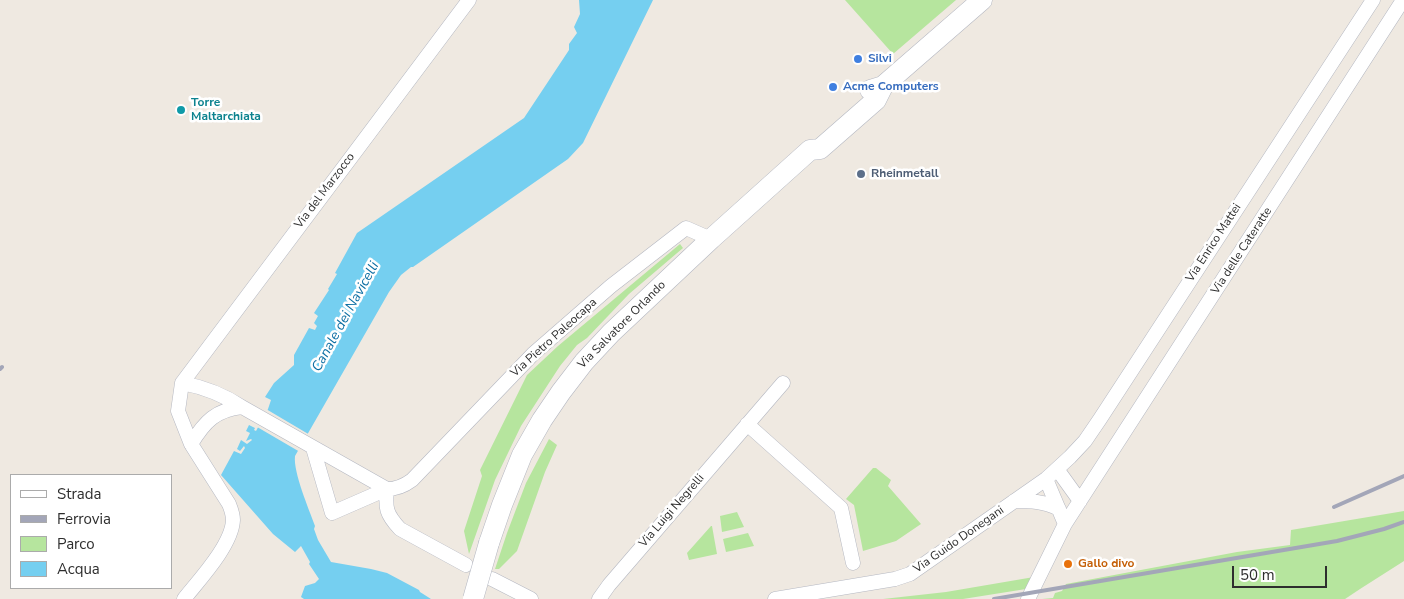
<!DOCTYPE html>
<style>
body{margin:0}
#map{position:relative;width:1404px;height:599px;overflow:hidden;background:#efe9e1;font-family:"Nunito Sans",sans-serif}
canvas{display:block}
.legend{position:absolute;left:10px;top:474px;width:162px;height:115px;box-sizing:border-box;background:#fff;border:1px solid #ababab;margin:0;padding:6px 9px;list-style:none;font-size:15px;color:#2e2e2e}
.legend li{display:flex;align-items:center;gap:10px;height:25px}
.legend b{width:25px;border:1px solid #ababab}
.scale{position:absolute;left:1232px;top:566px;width:95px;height:22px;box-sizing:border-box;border:2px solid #2e2e2e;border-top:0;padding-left:6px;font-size:15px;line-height:18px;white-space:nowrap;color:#2e2e2e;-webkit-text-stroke:4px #fff;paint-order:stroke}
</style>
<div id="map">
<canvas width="1404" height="599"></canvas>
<ul class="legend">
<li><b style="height:6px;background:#fff"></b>Strada</li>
<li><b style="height:6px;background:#a3a6b8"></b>Ferrovia</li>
<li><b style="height:14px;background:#b6e59e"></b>Parco</li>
<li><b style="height:14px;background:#75cff0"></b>Acqua</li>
</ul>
<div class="scale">50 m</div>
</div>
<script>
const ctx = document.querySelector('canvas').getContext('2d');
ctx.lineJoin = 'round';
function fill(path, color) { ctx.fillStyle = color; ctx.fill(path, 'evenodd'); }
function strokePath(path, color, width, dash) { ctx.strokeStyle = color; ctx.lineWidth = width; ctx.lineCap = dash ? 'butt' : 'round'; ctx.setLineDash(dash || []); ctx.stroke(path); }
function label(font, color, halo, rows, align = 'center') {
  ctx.font = font + ' "Nunito Sans",sans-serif'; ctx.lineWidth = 5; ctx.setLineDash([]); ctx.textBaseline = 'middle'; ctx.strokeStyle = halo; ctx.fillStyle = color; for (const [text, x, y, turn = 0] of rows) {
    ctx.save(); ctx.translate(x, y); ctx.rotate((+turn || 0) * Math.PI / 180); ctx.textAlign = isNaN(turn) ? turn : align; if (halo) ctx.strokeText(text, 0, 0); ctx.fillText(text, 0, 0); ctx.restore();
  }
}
fill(new Path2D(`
 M845 0H956L893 54Z
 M680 244 683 248 629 294 587 338 577 345 560 366 521 426 495 480 469 554 464 531 482 476 480 470 527 375 558 346Z
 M549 439 557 445 545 472 517 551 499 569H495L507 533 526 483Z
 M873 468H876L891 480 888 486 921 524 896 541 863 551 854 505 846 499Z
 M1404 511V561L1360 589 1345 599H1042L1053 598 1055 593 1062 591 1066 584 1237 552 1290 545 1291 530Z
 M737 512 744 527 722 532 720 516Z
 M711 526H712L717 554 689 560 687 553Z
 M748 533 754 546 726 552 723 539Z
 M1034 577 1026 589 963 599H883L946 592Z`), '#b6e59e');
fill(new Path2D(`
 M579 0H653L583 143 568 159 413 267H411L401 275 389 292 295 456C293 472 309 509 315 526L314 529 318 540 331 562 371 569 387 573 419 590 420 592 431 599H304L301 597 305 586 315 583 319 579 309 564 310 562 301 546 295 552 273 534 221 475 234 451 241 454 245 448 244 446 240 451 237 449 241 440 247 444 252 440 251 439 246 441 250 433 246 431 249 425 255 428 254 430 256 431 268 409 271 400 265 397 274 383 294 365V355L309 328 315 330 317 326 314 323 318 316 314 313 329 290 328 289 337 274 335 273 357 233 524 118 569 50V44L577 33 574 27 580 14Z`), '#75cff0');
fill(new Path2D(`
 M266 409 310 435 300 452 252 424 256 425Z`), '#efe9e1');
const street = new Path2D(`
 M182 383C203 387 224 395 242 407
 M747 424 841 508 853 563
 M191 444C205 421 216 410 242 407L387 489
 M313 448 332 513 387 489C397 489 404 486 412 480L533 354 611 286 686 228 711 239
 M1057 469 1080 501
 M1046 479 1065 524
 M387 489C385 508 386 514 400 529L466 565
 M1014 501C1030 501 1044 501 1059 509
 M492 579 531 599
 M184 599C199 580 232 545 233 520 233 514 231 509 229 504L191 444 178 411 182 383 469 0
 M599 599 609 585 783 383
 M775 599 895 579 910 574 1046 479 1070 457 1085 441 1100 419 1373 0
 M1028 599 1065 524 1403 0`);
const secondary = new Path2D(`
 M870 90 883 86 982 0
 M489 543 502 505 522 455 542 420 561 392 584 362 611 333 711 239 810 150 820 149 876 100 883 86`);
strokePath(street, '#b4b7c1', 15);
strokePath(secondary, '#b4b7c1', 21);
strokePath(street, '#fff', 14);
strokePath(secondary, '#fff', 20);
strokePath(new Path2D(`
 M0 369 2 367
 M1334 507 1404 476
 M994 599 1337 541 1384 529 1404 522`), '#a3a6b8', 4);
const secondaryBridge = new Path2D(`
 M473 599 489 543`);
strokePath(secondaryBridge, '#b4b7c1', 21, []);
strokePath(secondaryBridge, '#fff', 20);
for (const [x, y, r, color] of [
 [858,59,5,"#3f7fe0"],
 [833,87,5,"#3f7fe0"],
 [181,110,5,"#0f9aa8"],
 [861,174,5,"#5c6f8a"],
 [1068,564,5,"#e8710a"]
]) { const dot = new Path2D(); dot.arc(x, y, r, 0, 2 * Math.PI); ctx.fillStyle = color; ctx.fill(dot); strokePath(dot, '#fff', 2); }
label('bold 12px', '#366cbe', '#fff', [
 ["Silvi",868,59],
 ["Acme Computers",843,87]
], 'left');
label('bold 12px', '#0d838f', '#fff', [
 ["Torre",191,103],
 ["Maltarchiata",191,117]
], 'left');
label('bold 12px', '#4e5e75', '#fff', [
 ["Rheinmetall",871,174]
], 'left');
label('12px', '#2e2e2e', '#fff', [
 ["Via del Marzocco",325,191,-53],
 ["Via Enrico Mattei",1214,243,-57],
 ["Via delle Cateratte",1242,251,-57],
 ["Via Salvatore Orlando",622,325,-45],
 ["Via Pietro Paleocapa",554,338,-42],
 ["Via Luigi Negrelli",672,511,-49],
 ["Via Guido Donegani",959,540,-35]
]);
label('bold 12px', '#c56008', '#fff', [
 ["Gallo divo",1078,564]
], 'left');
label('italic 14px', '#0d6fa3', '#fff', [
 ["Canale dei Navicelli",346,317,-61]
]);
</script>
